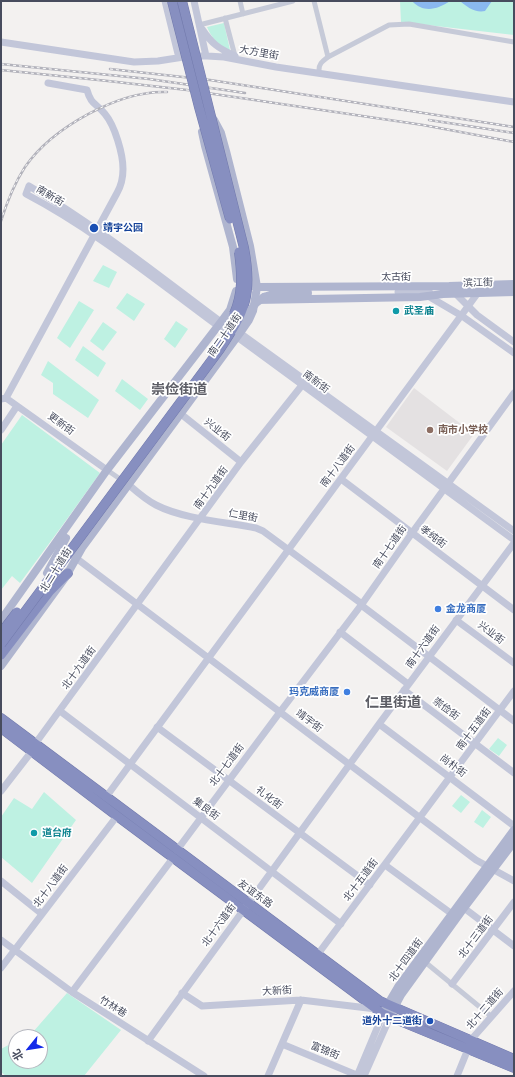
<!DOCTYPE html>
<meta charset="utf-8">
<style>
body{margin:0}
#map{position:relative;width:515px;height:1077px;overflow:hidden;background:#f3f1f0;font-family:Rubik,"Noto Sans SC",sans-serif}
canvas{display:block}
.frame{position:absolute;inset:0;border:2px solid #474c5e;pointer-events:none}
.north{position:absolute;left:8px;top:1029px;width:40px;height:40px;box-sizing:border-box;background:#fff;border:1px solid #b5b7bf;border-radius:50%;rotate:240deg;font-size:11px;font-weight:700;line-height:16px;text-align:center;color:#474c5e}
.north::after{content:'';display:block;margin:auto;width:14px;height:18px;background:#142ae9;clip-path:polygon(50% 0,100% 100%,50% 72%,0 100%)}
</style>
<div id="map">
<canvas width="515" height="1077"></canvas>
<div class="frame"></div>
<div class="north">北</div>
</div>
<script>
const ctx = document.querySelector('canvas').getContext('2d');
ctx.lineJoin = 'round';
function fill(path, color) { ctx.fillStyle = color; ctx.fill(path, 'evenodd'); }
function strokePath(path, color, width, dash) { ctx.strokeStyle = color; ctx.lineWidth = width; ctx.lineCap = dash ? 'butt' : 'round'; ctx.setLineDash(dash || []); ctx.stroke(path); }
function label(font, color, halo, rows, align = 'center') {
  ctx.font = font + ' Rubik,"Noto Sans SC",sans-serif'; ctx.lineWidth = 3.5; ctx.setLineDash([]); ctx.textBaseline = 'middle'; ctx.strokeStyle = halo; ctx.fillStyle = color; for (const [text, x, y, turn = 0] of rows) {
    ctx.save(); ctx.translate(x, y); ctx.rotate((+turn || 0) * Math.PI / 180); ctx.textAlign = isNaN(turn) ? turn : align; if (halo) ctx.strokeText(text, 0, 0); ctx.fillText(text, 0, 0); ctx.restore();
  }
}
fill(new Path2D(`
 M414 388 474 434 447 471 386 427Z`), '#e4e1e2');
fill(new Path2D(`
 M400 1H514V35L401 22Z
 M224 23 230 50C219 49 211 36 207 27Z
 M103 265 117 272 109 288 93 281Z
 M127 293 145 304 134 321 116 308Z
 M79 301 94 310 70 348 57 338Z
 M176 321 188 329 175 348 164 339Z
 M103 322 117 332 103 351 90 341Z
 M83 346 106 363 98 377 75 360Z
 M48 361 99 400 88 418 53 394V383L41 375Z
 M122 379 148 399 140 410 115 391Z
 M22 415 100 473 62 526 20 583 12 576 1 590V445Z
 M498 738 507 745 499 756 489 749Z
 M44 792 76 820 32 883 1 857V817L14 798 32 809Z
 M461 795 470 802 461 813 452 806Z
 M482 810 491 817 483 828 474 822Z
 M67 993 121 1030 84 1076H6L1 1072V1049L16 1041V1061H40V1037H24L33 1032Z`), '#bef1e2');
fill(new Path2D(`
 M412 1H450C437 10 423 13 412 1Z
 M460 1H492L485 11C475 13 467 7 460 1Z`), '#8ab8ef');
const highway = new Path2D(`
 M1 655 50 591 68 573
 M1 718 380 1001 514 1059
 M1 728 117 816 383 1014 514 1068`);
strokePath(highway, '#727aac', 10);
strokePath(new Path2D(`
 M240 1 243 14
 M314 1 328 57
 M225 18 235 56
 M199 25 293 1
 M319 70C319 63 323 61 328 57L389 25 409 24 514 42
 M107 470 123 481
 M425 962 492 1017`), '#c6cad8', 5);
strokePath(new Path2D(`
 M165 1 178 54
 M194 1 206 56
 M202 29C212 44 218 48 235 56
 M1 42 134 62 158 61 190 56H207L224 57 276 67 514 102
 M453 291 477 315 514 342
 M398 292 430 293
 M428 296 462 316 514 353
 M6 398 117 193C121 186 123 178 123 169 123 154 115 126 105 114 96 103 91 105 87 90L48 83
 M1 399 6 398 107 470
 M181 414 241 462
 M1 430 17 406
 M341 479 514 610
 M129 485C137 492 146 500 156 505 183 519 226 522 256 528L263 531 362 604
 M514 531 240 333 221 322C158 275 97 226 29 186L26 194C93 229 157 281 218 326L237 337 514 540
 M72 555 476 860 514 881
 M361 605 514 721
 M456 620 514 663
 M340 632 408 684
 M404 690 514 773
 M60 711 341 924
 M379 724 514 826
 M157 727 370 885
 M35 744 241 462 303 384
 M1 791 32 751
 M106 797 480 290
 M177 850 280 712 362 604 412 533 514 393
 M385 865 452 914
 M1 881 42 914
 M464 908 514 946
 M1 940 72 992 204 1076
 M318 954 514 691
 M1 968 117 816
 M452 984 514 902
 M72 992 173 858
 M182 993 202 1006 301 1000 376 1009
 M148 1041 379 724 514 543
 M470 1041 514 991
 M282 1044 359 1076
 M268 1076 301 1000
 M357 1076 383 1014
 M364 1076 390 1017
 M457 1076 468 1049`), '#c2c6d9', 7);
strokePath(new Path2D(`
 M202 132 205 146 233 247 237 279
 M253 286 257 287 449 286 514 284
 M264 297 273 294 308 293
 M256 300 420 297 443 294 514 292
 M1 620 107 470 221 322 230 310 236 291
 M1 666 65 578 82 548 240 333 249 320 253 311 257 287 250 246 226 151 221 133 214 120
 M385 1009 398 987 514 830
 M392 1012 401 995 464 908 514 842`), '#afb5cf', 8);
strokePath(highway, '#878fc0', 9);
const rail = new Path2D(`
 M1 64 149 79 245 93
 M110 69 210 80 514 127
 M1 70 108 81 187 90 423 125 514 142
 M429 120 514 133
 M1 221C7 202 14 184 25 167 52 128 119 90 167 92`);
strokePath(rail, '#b2b2bb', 2.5);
strokePath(rail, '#fff', 1, [3]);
const highwayBridge = new Path2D(`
 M172 1 199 107 230 219
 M234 314C243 294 242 274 239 252
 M1 633 17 612
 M1 644 220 349C245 311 253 295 244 248L182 1`);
strokePath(highwayBridge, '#727aac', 10, []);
strokePath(new Path2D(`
 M235 330 256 303 264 297
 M47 573 66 538`), '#afb5cf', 8);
strokePath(highwayBridge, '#878fc0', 9);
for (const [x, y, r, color] of [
 [94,228,5,"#1a4fb4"],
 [396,311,4,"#0f9aa8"],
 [430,430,4,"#8d6e63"],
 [438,609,4,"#3f7fe0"],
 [347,692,4,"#3f7fe0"],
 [34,833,4,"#0f9aa8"],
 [430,1021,4,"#1a4fb4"]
]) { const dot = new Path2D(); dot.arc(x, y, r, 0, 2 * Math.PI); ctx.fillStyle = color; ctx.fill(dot); strokePath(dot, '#fff', 1.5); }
label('10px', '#474c5e', '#fff', [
 ["大方里街",259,53,10],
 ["南新街",50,196,30],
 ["太古街",396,277],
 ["滨江街",478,283,-1],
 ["南二十道街",225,335,-55],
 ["南新街",316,382,37],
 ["更新街",61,424,36],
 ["兴业街",217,430,38],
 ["南十八道街",338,466,-53],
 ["南十九道街",211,488,-54],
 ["仁里街",243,516,11],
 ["孝纯街",433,537,37],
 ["南十七道街",390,547,-55],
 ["北二十道街",56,570,-58],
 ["兴业街",491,633,37],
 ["南十六道街",423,647,-54],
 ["北十九道街",79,668,-54],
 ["崇俭街",446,709,37],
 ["靖宇街",309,721,37],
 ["南十五道街",474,729,-53],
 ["北十七道街",227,765,-53],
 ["尚朴街",453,766,37],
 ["礼化街",269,798,37],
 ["集良街",206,809,37],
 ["北十五道街",361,880,-53],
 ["北十八道街",51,886,-53],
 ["友谊东路",255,894,36],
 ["北十六道街",219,925,-54],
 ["北十三道街",476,937,-53],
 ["北十四道街",406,960,-54],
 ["大新街",277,991,-3],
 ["竹林巷",113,1007,32],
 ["北十二道街",485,1009,-49],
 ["富锦街",325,1051,22]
]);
label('bold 10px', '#164399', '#fff', [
 ["靖宇公园",103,228],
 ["道外十二道街",422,1021,"right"]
], 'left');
label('bold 10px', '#0d838f', '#fff', [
 ["武圣庙",404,311],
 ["道台府",42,833]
], 'left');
label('bold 10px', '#785e54', '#fff', [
 ["南市小学校",438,430]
], 'left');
label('bold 10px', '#366cbe', '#fff', [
 ["金龙商厦",446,609],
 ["玛克威商厦",339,692,"right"]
], 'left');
label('bold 14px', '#5c5d65', '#fff', [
 ["崇俭街道",179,390],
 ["仁里街道",393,703]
]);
</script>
